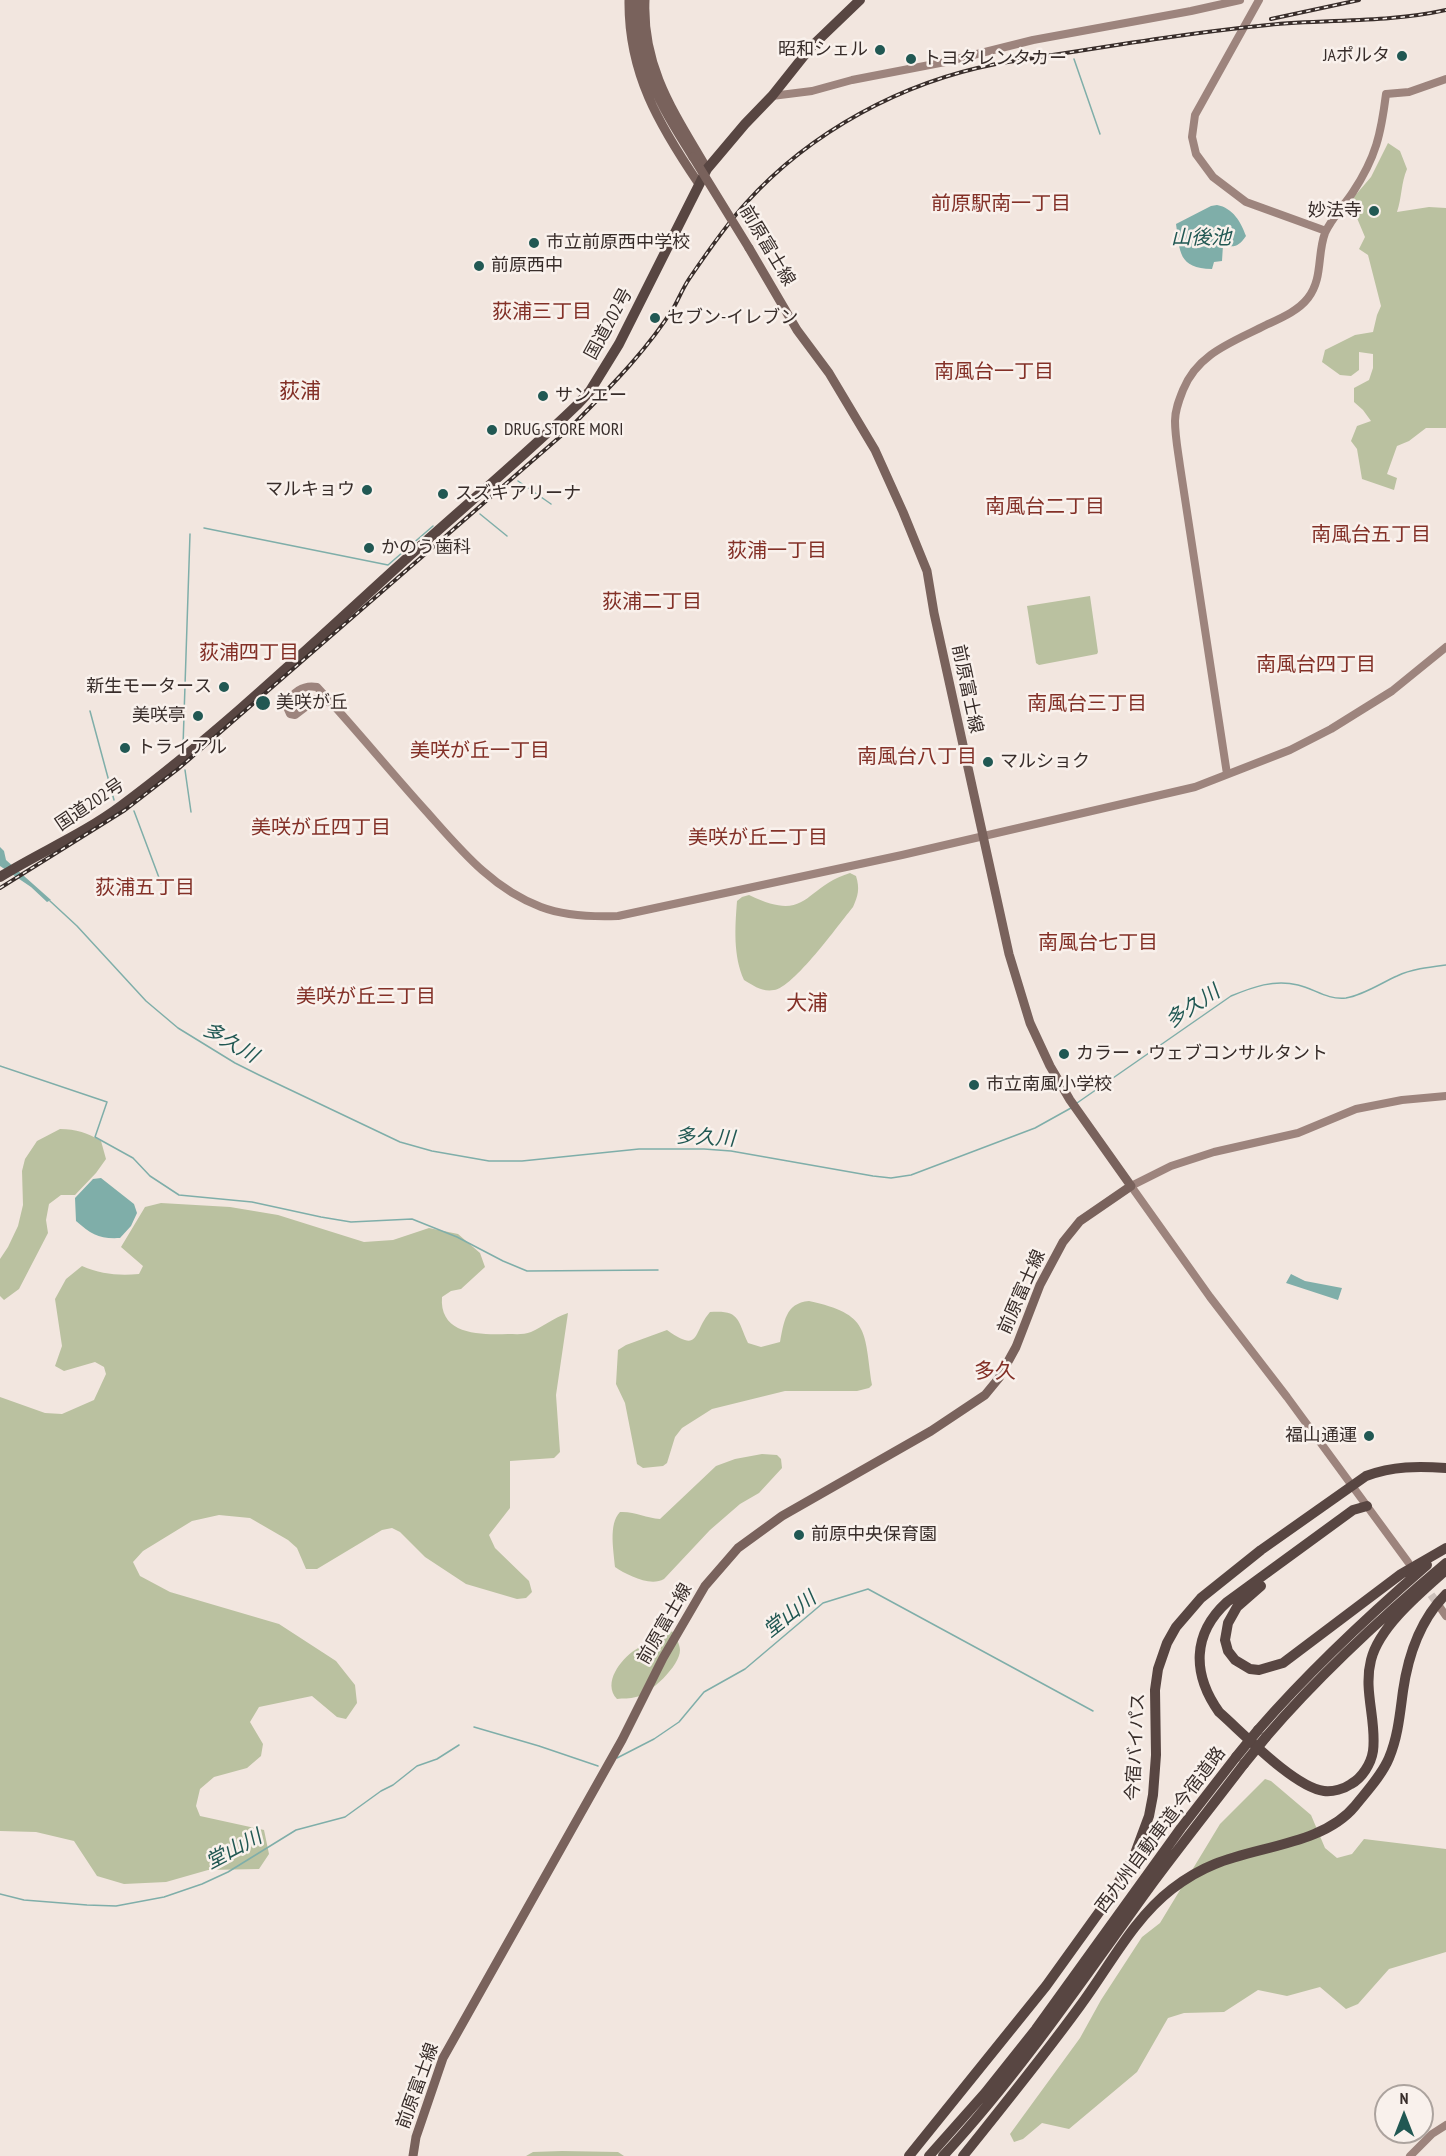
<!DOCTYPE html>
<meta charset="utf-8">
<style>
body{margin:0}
#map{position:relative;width:1446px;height:2156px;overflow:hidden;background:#f2e6df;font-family:"PT Sans Narrow",sans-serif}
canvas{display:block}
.north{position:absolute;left:1374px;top:2084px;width:60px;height:60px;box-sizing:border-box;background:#f9f1ec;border:2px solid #aca39e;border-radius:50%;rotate:0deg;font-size:16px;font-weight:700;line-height:24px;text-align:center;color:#382d2a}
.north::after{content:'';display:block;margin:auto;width:21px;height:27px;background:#215853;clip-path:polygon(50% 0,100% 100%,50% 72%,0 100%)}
</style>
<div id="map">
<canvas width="1446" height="2156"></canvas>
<div class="north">N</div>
</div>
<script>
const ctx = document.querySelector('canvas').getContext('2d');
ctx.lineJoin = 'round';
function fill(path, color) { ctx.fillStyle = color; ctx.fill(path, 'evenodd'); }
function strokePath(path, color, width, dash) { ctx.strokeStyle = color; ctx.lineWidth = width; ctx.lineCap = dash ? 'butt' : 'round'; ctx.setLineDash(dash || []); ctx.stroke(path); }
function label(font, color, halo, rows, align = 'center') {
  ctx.font = font + ' "PT Sans Narrow","Noto Sans JP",sans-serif'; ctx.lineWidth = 5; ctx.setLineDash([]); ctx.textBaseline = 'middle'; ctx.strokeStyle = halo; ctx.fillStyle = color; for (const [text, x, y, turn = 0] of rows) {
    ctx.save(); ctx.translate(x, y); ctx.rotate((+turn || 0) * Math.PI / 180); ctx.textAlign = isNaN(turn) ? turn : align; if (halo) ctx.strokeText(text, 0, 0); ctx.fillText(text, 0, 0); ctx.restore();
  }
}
fill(new Path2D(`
 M1388 143 1400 151 1407 169C1401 183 1402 197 1397 212L1429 207 1446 208V428H1426L1409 441 1397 446 1387 474 1397 478 1394 490 1362 479 1357 449 1351 441 1357 426 1371 421 1363 410 1354 402V388L1369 380 1373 368V354L1359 352V370L1351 376 1340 375 1322 362 1325 350 1355 335 1373 332 1377 315 1381 306 1368 255 1359 249 1365 237 1354 211 1353 198 1371 177Z
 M1090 596 1098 652 1097 654 1039 665 1036 663 1027 606Z
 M850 873 856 876C860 889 858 896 853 907 839 924 793 988 774 990 762 992 754 986 744 980 733 956 735 927 737 901L742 897 749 895C809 924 802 888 850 873Z
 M60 1129C76 1129 88 1133 101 1141L106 1159 96 1173 75 1195H61L49 1204 46 1220 48 1233 19 1289 4 1300 0 1296V1259L8 1247 18 1226 23 1205 22 1171 25 1159 37 1141Z
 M161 1203 230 1207 278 1215 364 1242 393 1240 429 1228 458 1234 480 1253 485 1267 461 1289 451 1291 442 1297C439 1335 480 1335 508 1334 515 1334 524 1335 531 1332 544 1326 553 1318 568 1313L556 1395 560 1452 554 1458 510 1461V1508L489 1535 495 1548 529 1581 532 1592 526 1598 517 1599 466 1584 425 1557 400 1532 392 1528 382 1530 317 1569H306L297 1548 288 1540 250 1518 219 1515 192 1521 143 1551 133 1562 140 1576 170 1592 279 1624 336 1661 355 1685 357 1703 346 1719 337 1717 312 1696 259 1707 250 1722 263 1744 261 1756 247 1768 214 1777 200 1789 196 1806 200 1816 264 1830 269 1854 259 1869 208 1870 166 1882 124 1884 97 1876 74 1841 36 1832 0 1831V1397L45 1413 62 1414 94 1400 106 1374 104 1367 95 1362 64 1371 55 1366 62 1346 55 1299 66 1279 82 1266C101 1274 118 1276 139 1274L143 1266 121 1247 145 1207Z
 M809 1301C870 1314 864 1331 872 1385L869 1388 857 1391H785L712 1409 682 1428 675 1437 667 1463 663 1466 643 1468 637 1464 625 1403 616 1384 618 1350 626 1345 667 1330C701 1354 692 1333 710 1312 740 1310 737 1319 748 1343L761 1347 780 1342C784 1323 785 1303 809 1301Z
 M762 1454 777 1455 781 1459 782 1468 759 1493 740 1504 710 1530 664 1579C650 1587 627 1575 615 1567 614 1552 608 1524 620 1512 634 1511 646 1518 660 1519L716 1466 735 1459Z
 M664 1631 675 1632C676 1638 680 1645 680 1650 680 1666 650 1694 636 1697 630 1699 623 1698 617 1699 602 1683 621 1659 635 1650 639 1647 644 1646 648 1644 654 1640 659 1635 664 1631Z
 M1265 1779 1271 1781 1311 1815 1325 1848 1337 1858 1352 1854 1364 1839 1446 1849V1952L1389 1969 1358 2004 1346 2009 1320 1987 1287 1996 1258 1990 1224 2012 1184 2013 1168 2018 1137 2072 1069 2129 1042 2123 1023 2139 1014 2142 1010 2134 1080 2038 1101 2000 1142 1937 1160 1923 1220 1824Z
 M562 2151 618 2152 624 2156H526L533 2152Z`), '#bac1a0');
fill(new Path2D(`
 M1217 205C1233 208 1241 222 1246 236 1239 246 1235 248 1223 245L1222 261 1214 262 1212 269C1178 268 1180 252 1176 224L1211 206Z
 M0 847 4 851 6 860 51 900 47 902 31 887 0 866Z
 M101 1178 134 1204 137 1213 131 1226 120 1238C99 1239 92 1235 76 1221L75 1198 93 1179Z
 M1291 1274 1305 1281 1342 1288 1338 1300 1286 1283Z`), '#7faea9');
strokePath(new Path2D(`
 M1074 59 1100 134
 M518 481 551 504
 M480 514 507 536
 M204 528 388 565 433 526
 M90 711 114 800
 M183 746 190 534
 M185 770 191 812
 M134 811 161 883
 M50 901 77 926 146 1001 178 1028 235 1063 259 1075 400 1142 432 1151 489 1161H522L639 1149H704L731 1151 873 1176 891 1178 911 1175 1035 1128 1071 1108
 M0 1066 107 1102 95 1137 133 1158 150 1176 179 1195 252 1202 321 1217 351 1222 412 1219 457 1237 503 1261 527 1271 658 1270
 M1077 1103 1231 996C1253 987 1274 979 1298 985 1315 989 1327 1000 1346 998 1364 995 1381 983 1397 976 1412 969 1430 967 1446 965
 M474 1727 539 1746 598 1766
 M617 1758 654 1739 679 1722 704 1692 745 1669 823 1603 868 1589 1093 1711
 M0 1894 24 1900 87 1905 116 1906 164 1897 202 1884 228 1872 296 1830 345 1817 381 1791 393 1785 417 1766 437 1759 459 1745`), '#7faea9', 1.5);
strokePath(new Path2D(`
 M1424 1585 1437 1603`), '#cdc1bb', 8, [8, 4]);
strokePath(new Path2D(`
 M1259 0 1195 115 1192 137 1196 154 1213 177 1246 202 1326 231
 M772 96 812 91 852 80 945 62 1033 40 1191 11 1240 0
 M332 703 316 699 295 715 290 714 286 705C292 693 303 684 317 687 354 727 389 770 426 811 459 848 492 889 541 907 565 916 592 917 618 916L902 855 1195 787 1290 750 1331 729 1392 691 1446 647
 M1227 774 1180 466C1178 451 1175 436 1175 421 1175 410 1179 400 1183 390 1198 353 1233 342 1266 325 1281 318 1298 311 1308 298 1323 279 1317 254 1325 233 1332 217 1344 206 1353 192 1376 157 1381 134 1386 94L1409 92 1446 79
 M1408 1562 1287 1397 1210 1297 1131 1186 1171 1166 1214 1152 1298 1133 1356 1109 1402 1100 1446 1096
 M1437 1603 1446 1616
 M1410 2156 1432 2134 1446 2125`), '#9d847d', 8);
strokePath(new Path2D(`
 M629 0C628 73 659 125 699 184
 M638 0C637 67 659 103 693 157
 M645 0C642 68 675 114 707 169
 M413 2156 416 2137 443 2058 622 1740 663 1658 705 1586 738 1548 782 1516 931 1431 985 1395 999 1378 1016 1347 1040 1285 1063 1242 1080 1221 1131 1186 1070 1100 1050 1066 1030 1023 1009 954 934 613 927 571 903 512 875 450 829 373 797 330 749 248`), '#79625c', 9);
strokePath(new Path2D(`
 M0 877C40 852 82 835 121 806 218 734 306 650 395 569 455 514 518 462 577 405L590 391 619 344 707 169 745 124 772 96 811 47 860 0
 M1367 1506 1353 1510 1227 1602C1192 1634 1192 1674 1219 1712 1243 1733 1294 1787 1324 1791 1333 1792 1344 1789 1351 1784 1362 1778 1371 1764 1373 1751 1377 1721 1363 1691 1371 1660 1379 1627 1420 1593 1446 1570
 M1261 1586 1237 1607 1228 1623 1225 1640 1228 1651 1235 1660 1250 1669 1259 1670 1283 1663 1401 1574 1446 1548
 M1258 1730C1310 1670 1367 1617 1427 1565
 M1266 1737C1321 1673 1382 1617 1446 1563
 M909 2156 1046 1986 1105 1904 1133 1859 1149 1816 1153 1795 1156 1755 1155 1690 1158 1669 1167 1643 1176 1627 1201 1598 1261 1550 1366 1476C1393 1466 1418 1466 1446 1468
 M929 2156 985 2093 1036 2029 1181 1828 1236 1757
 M943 2156C1020 2073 1083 1979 1149 1888 1180 1846 1212 1806 1244 1764
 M963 2156C1003 2106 1043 2057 1080 2006 1109 1967 1133 1919 1172 1889 1185 1879 1200 1870 1215 1864 1258 1846 1324 1844 1355 1806 1367 1791 1382 1775 1389 1758 1398 1737 1400 1713 1403 1691 1408 1656 1420 1620 1446 1594`), '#584642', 10);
const rail = new Path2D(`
 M1271 19 1359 0
 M0 888 125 810 178 769 570 428C607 390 646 352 674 307 679 298 683 288 689 279 706 254 726 225 746 203 811 131 903 82 996 64 1087 50 1177 34 1268 25 1327 19 1388 23 1446 10`);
strokePath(rail, '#382d2a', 4);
strokePath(rail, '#f9f1ec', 1.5, [4.5]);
strokePath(new Path2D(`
 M693 157 749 248`), '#79625c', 9);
strokePath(new Path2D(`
 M1236 1757 1258 1730
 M1244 1764 1266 1737`), '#584642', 10);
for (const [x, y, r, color] of [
 [880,50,6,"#215853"],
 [1402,56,6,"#215853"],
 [911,59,6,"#215853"],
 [1374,211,6,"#215853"],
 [534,243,6,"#215853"],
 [479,266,6,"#215853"],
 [655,318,6,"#215853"],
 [543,396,6,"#215853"],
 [492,430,6,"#215853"],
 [367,490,6,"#215853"],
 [443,494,6,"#215853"],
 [369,548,6,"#215853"],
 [224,687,6,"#215853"],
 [263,703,8,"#215853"],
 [198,716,6,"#215853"],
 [125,748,6,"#215853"],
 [988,762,6,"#215853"],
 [1064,1054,6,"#215853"],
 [974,1085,6,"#215853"],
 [1369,1436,6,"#215853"],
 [799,1535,6,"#215853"]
]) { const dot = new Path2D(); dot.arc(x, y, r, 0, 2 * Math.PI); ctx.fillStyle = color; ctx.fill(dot); strokePath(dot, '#f9f1ec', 2); }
label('18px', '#382d2a', '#f9f1ec', [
 ["昭和シェル",868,50,"right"],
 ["JAポルタ",1390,56,"right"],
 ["トヨタレンタカー",923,59],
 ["妙法寺",1362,211,"right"],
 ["市立前原西中学校",546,243],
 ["前原西中",491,266],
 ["セブン-イレブン",667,318],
 ["サンエー",555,396],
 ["DRUG STORE MORI",504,430],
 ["マルキョウ",355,490,"right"],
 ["スズキアリーナ",455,494],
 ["かのう歯科",381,548],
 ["新生モータース",212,687,"right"],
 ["美咲が丘",276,703],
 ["美咲亭",186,716,"right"],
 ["トライアル",137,748],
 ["マルショク",1000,762],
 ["カラー・ウェブコンサルタント",1076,1054],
 ["市立南風小学校",986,1085],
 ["福山通運",1357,1436,"right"],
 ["前原中央保育園",811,1535]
], 'left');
label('18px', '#382d2a', '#f9f1ec', [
 ["前原富士線",767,246,59],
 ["国道202号",609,324,-61],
 ["前原富士線",967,689,78],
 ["国道202号",90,805,-34],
 ["前原富士線",1022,1292,-66],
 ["前原富士線",665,1624,-60],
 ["今宿バイパス",1136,1747,-87],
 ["西九州自動車道;今宿道路",1161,1830,-53],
 ["前原富士線",418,2086,-70]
]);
label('20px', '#833027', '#f9f1ec', [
 ["前原駅南一丁目",1001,204],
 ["荻浦三丁目",542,312],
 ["南風台一丁目",994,372],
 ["南風台二丁目",1045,507],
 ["南風台五丁目",1371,535],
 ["荻浦一丁目",777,551],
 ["荻浦二丁目",652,602],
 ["荻浦四丁目",249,653],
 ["南風台四丁目",1316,665],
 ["南風台三丁目",1087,704],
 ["美咲が丘一丁目",480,751],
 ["南風台八丁目",917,757],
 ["美咲が丘四丁目",321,828],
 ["美咲が丘二丁目",758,838],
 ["荻浦五丁目",145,888],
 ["南風台七丁目",1098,943],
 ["美咲が丘三丁目",366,997]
]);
label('italic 20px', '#215853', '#f9f1ec', [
 ["山後池",1201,238],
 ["多久川",1193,1007,-34],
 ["多久川",230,1043,30],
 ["多久川",705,1138,3],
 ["堂山川",790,1615,-38],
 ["堂山川",234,1850,-28]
]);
label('21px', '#833027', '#f9f1ec', [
 ["荻浦",300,392],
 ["大浦",807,1004],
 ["多久",995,1372]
]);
</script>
